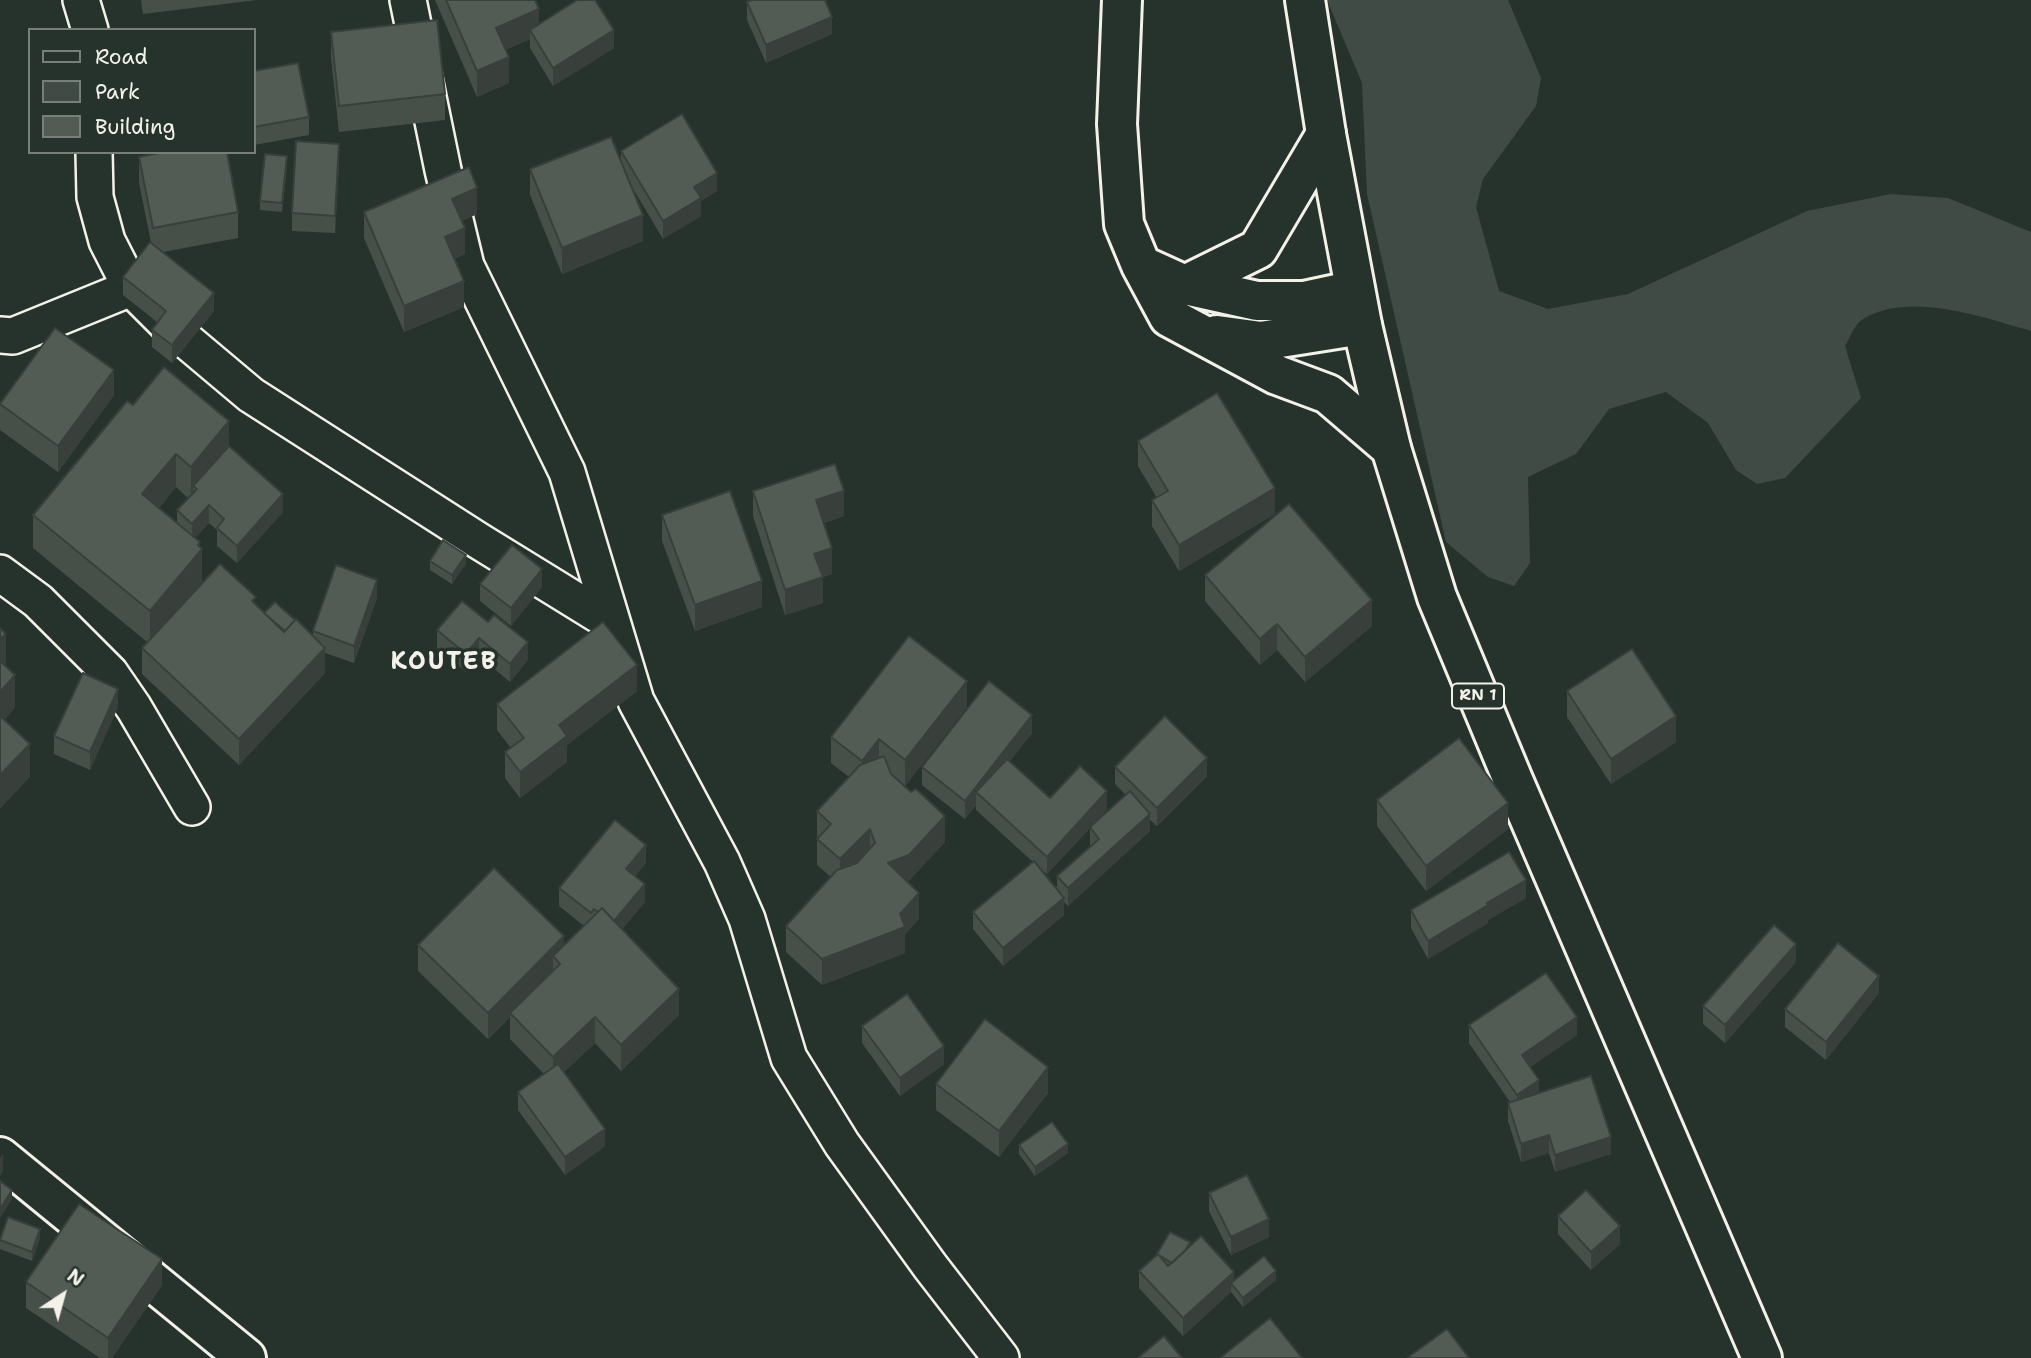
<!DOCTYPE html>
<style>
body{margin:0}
#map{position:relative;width:2031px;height:1358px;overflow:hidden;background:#26332d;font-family:"Shantell Sans",sans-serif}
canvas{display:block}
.legend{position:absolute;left:28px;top:28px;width:228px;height:126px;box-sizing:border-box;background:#26332d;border:2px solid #787f78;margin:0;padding:9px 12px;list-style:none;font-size:21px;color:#f4f1e8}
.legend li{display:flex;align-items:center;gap:14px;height:35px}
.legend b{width:35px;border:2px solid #787f78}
.north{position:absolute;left:28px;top:1260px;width:70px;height:70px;-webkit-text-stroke:5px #26332d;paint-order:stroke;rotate:36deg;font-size:19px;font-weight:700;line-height:28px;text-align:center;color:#f4f1e8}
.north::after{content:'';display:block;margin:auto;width:24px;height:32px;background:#f4f1e8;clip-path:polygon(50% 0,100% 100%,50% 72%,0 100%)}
</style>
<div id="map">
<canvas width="2031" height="1358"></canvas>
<ul class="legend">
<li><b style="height:9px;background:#26332d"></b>Road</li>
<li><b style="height:19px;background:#414b45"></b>Park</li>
<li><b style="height:19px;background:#525c55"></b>Building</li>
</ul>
<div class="north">N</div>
</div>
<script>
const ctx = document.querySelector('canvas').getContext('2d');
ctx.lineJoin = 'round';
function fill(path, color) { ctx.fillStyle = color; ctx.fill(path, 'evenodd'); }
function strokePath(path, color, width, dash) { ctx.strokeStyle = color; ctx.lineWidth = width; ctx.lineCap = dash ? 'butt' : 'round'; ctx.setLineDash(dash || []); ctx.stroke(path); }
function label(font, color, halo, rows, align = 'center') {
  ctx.font = font + ' "Shantell Sans",sans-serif'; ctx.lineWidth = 7; ctx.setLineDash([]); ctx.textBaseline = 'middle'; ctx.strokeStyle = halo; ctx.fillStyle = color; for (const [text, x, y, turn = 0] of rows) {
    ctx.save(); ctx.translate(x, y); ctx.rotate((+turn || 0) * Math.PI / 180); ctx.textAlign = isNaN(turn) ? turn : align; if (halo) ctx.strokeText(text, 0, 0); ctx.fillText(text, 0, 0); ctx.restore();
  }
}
fill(new Path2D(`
 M1327 0H1508L1541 78 1536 106 1483 179 1476 207 1499 291 1548 309 1628 294 1807 211 1891 194 1948 198 2031 232V331C1982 317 1910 291 1863 319 1855 323 1850 338 1845 346L1861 398 1785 478 1757 484 1736 470 1708 423 1666 392 1609 409 1576 454 1528 477 1530 563 1514 586 1488 577 1446 542 1367 194 1362 83Z`), '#414b45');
const street = new Path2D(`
 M81 0 90 30
 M408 0 443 170 466 266 567 472 636 701 722 862 747 919 789 1058 842 1144 930 1266 1001 1358
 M94 152 95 197 107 241 131 288 169 326 251 395 479 541 612 623
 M0 335 13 336 131 288
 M0 573 38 601 110 673 134 708 192 807`);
const secondary = new Path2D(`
 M1122 0 1117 124 1124 224 1141 265 1169 317 1277 375 1328 394 1391 448
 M1141 265 1185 285 1258 249 1326 134
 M1185 285 1257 301H1304L1355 290
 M1217 335 1261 341 1362 325
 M0 1157 246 1358`);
const primary = new Path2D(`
 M1305 0 1326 134 1362 325 1391 448 1437 597 1513 780 1762 1358`);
strokePath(street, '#f4f1e8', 40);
strokePath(secondary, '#f4f1e8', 44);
strokePath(primary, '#f4f1e8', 44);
strokePath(street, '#26332d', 35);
strokePath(secondary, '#26332d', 38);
strokePath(primary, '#26332d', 38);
fill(new Path2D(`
 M141 0H257L143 14Z
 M435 0H535L539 24 614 48 553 86 530 48V39L505 50 509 83 477 97Z
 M747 2 832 34 766 63 747 20Z
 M331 32 445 94V120L339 132 331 58Z
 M254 71 309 117V135L254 145Z
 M621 151 717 191 701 201V216L663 239 632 187 643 241 562 274 530 195V169L621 160Z
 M139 157 238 212V238L163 252 214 311 172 363 152 347V330L157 322 123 295V277L151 242 139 183Z
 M339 162 335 233 292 231V213Z
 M287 165 282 212 260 210V201Z
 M364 212 477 214 462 221 465 254 454 259 464 307 404 332 364 238Z
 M114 395 58 472 0 430V404Z
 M133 405 229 446 283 512 237 563 217 546V530L209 523 195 538 200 547 202 582 191 595 256 605 264 613 313 636V631L377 598 354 663 325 653V673L239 765 142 674V648L147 642 33 548V515ZM176 487 188 498 177 510V523L159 508Z
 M1138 441 1275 514 1179 571 1152 526V500L1157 498 1138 466Z
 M753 491 844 516 824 523 832 574 823 577V603L785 615 753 516Z
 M662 515 762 607 695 631 662 541Z
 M430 561 466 564 452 584 430 570Z
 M1205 575 1372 626 1305 682 1277 650 1260 665 1205 601Z
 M480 584 542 587 511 626 480 601Z
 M462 601 528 660 510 682 479 656 466 672 437 648V630Z
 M637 691 567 745V762L520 798 505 778V752L511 748 497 730V704Z
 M1567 691 1676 742 1611 784 1567 717Z
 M118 707 90 770 54 754V736Z
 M967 707 905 786 897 779 945 842 907 882 919 919 905 934V953L822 985 786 952V926L831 877 817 865V811L849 777 831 763V737Z
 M1032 733 1010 761 1050 798 1107 809 1094 824 1126 795 1115 784V767L1207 776 1157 826 1150 820V831L1068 906 1064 902V915L1003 966 973 929V912L1033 862 976 810V805L965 819 922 785V767ZM1090 828V845L1091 846 1057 876V889L1039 868 1047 874Z
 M1377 800 1508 829 1426 891 1377 826Z
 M646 863 635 876 645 902 622 929 679 1015 621 1071 595 1043 564 1072 605 1146 565 1175 518 1110V1092L544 1074 510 1039V1017L488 1039 418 971V945H564L584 926 559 906V888Z
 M1526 898 1488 920V923L1428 959 1411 928V910Z
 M1796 962 1725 1043 1703 1024V1006Z
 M1879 993 1826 1060 1785 1027V1009Z
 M1469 1025 1577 1035 1530 1067 1539 1093 1611 1154 1555 1172 1549 1153 1521 1162 1508 1121V1103L1510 1102 1469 1043Z
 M862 1026 944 1064 900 1096 862 1043Z
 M936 1084 1048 1093 999 1157 936 1110Z
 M1019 1145 1068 1153 1035 1176 1019 1154Z
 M1209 1193 1269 1237 1231 1255 1209 1211Z
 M1558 1216 1620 1244 1591 1270 1558 1234Z
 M0 1238H40L32 1261 0 1249Z
 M1190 1247 1234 1281 1276 1280 1243 1307 1231 1292 1183 1336 1139 1288V1271L1157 1255Z
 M26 1282 162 1285 112 1358H100L26 1308Z`), '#474f49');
fill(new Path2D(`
 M539 9V35L530 30V39L496 54V28Z
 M832 17V34L766 63V45Z
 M614 30V48L553 86V68Z
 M509 57V83L477 97V71Z
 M339 144V162L335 233V216Z
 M287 156V165L282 212V203Z
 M717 173V191L701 201V216L663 239V221L694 187Z
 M477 188V214L452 225V199Z
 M643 215V241L562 274V248Z
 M465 228V254L445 263V237Z
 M464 281V307L404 332V306Z
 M214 293V311L172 363V345Z
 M114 370V395L58 472V446Z
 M229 421V454L193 486V497L191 500V467Z
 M176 454V487L142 528V494Z
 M1275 488V514L1179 571V545Z
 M844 491V516L816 525V500Z
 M283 494V512L237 563V546Z
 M209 505V523L192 541V524Z
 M200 542V551L202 549V582L150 644V611Z
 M832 548V574L814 580V554Z
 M466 555V564L452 584V575Z
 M542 569V587L511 626V608Z
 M823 577V603L785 615V590Z
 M377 580V598L354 663V646Z
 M762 581V607L695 631V605Z
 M1372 600V626L1305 682V657Z
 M1277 624V650L1260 665V639Z
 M6 634V667L0 673V639Z
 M479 638V656L466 672V654Z
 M528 642V660L510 682V664Z
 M325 648V673L239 765V739Z
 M637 665V691L567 745V762L520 798V772L559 725Z
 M15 675V708L0 725V692Z
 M967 681V707L905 786V760Z
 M118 689V707L90 770V752Z
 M1032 715V733L982 797 976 792V805L965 819V801Z
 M1676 716V742L1611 784V759Z
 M879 739V765L862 787V761Z
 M30 744V777L0 809V775Z
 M1207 758V776L1157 826V808Z
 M1107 791V809L1047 874V857Z
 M1508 803V829L1426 891V866Z
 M1150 814V831L1068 906V888Z
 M945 816V842L909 881 888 889V863Z
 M870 829V855L840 885V859Z
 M646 845V863L626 887V869Z
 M1526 880V898L1488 920V923L1428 959V941L1487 903Z
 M645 884V902L612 942V924Z
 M919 893V919L905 934V953L822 985V959L900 914Z
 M1064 898V915L1003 966V948Z
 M564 936V962L560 964 553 956V973L510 1013V1017L488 1039V1013Z
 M1796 944V962L1725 1043V1025Z
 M1879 976V993L1826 1060V1042Z
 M679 989V1015L621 1071V1045Z
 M595 1017V1043L553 1083V1057Z
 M1577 1017V1035L1522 1073V1055Z
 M944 1046V1064L900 1096V1078Z
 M1048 1067V1093L999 1157V1131Z
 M1539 1080V1098L1517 1113V1095Z
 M605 1129V1146L565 1175V1157Z
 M1549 1135V1153L1521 1162V1144Z
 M1611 1137V1154L1555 1172V1155Z
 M1068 1144V1153L1035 1176V1167Z
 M3 1153V1171L0 1176V1158Z
 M12 1190V1199L0 1218V1209Z
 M1269 1219V1237L1231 1255V1237Z
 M1620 1226V1244L1591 1270V1252Z
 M40 1229V1238L32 1261V1252Z
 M162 1259V1285L112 1358H108V1338Z
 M1276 1271V1280L1243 1307V1298Z
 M1234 1272V1286L1231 1283V1292L1183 1336V1318Z`), '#39403c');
const building = new Path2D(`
 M446 0H535L539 9 496 28 509 57 477 71Z
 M577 0H595L614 30 553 68 530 30Z
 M751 0H825L832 17 766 45 747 2Z
 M437 20 445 94 339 106 331 32Z
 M298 63 309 117 254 127V71Z
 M682 114 717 173 694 187 701 198 663 221 621 151Z
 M611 137 643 215 562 248 530 169Z
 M296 141 339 144 335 216 292 213Z
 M164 152H227L238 212 153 228 139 157Z
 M265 154 287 156 282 203 260 201Z
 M469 167 477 188 452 199 465 228 445 237 464 281 404 306 364 212Z
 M150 242 214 293 172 345 152 330 166 311 123 277Z
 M55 328 114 370 58 446 0 404Z
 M164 367 229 421 191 467 176 454 142 494 200 542 198 545 202 549 150 611 33 515 127 401 133 405Z
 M1217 393 1275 488 1179 545 1152 500 1168 491 1138 441Z
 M229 446 283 494 237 546 217 528 224 519 209 505 192 524 177 510 197 489 193 486Z
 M835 464 844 491 816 500 832 548 814 554 823 577 785 590 753 491Z
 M730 491 762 581 695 605 662 515Z
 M1289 504 1372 600 1305 657 1277 624 1260 639 1205 575Z
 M443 540 466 555 452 575 430 561Z
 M512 545 542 569 511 608 480 584Z
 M220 564 256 597 252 601 284 632 296 619 325 648 239 739 142 648Z
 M336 565 377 580 354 646 313 631Z
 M462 601 488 622 494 615 528 642 510 664 479 638 466 654 437 630Z
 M275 602 295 620 285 631 264 613Z
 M603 622 637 665 559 725 567 736 520 772 505 752 524 738 497 704Z
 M0 628 6 634 0 639Z
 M909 636 967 681 905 760 879 739 862 761 831 737Z
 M1632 649 1676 716 1611 759 1567 691Z
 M0 661 15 675 0 692Z
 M83 673 118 689 90 752 54 736Z
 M989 681 1032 715 965 801 922 767Z
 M0 716 30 744 0 775Z
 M1165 716 1207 758 1157 808 1115 767Z
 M1459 738 1508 803 1426 866 1377 800Z
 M884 756 891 774 911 792 916 789 945 816 909 855 888 863 919 893 900 914 905 927 822 959 786 926 837 870 857 863 875 843 870 829 840 859 817 839 831 824 817 811 860 765Z
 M1007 759 1050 798 1080 766 1107 791 1047 857 976 792Z
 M1130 791 1150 814 1068 888 1057 876 1099 839 1090 827Z
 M615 820 646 845 626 869 645 884 614 921 602 908 598 912 594 909 591 913 559 888Z
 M1509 852 1526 880 1487 903 1488 905 1428 941 1411 910Z
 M1034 861 1064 898 1003 948 973 912Z
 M494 868 564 936 488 1013 418 945Z
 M602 908 679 989 621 1045 595 1017 553 1057 510 1013 560 964 553 956Z
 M1774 925 1796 944 1725 1025 1703 1006Z
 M1838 943 1879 976 1826 1042 1785 1009Z
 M1546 973 1577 1017 1522 1055 1539 1080 1517 1095 1469 1025Z
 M907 994 944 1046 900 1078 862 1026Z
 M985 1019 1048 1067 999 1131 936 1084Z
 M558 1064 605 1129 565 1157 518 1092Z
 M1591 1076 1611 1137 1555 1155 1549 1135 1521 1144 1508 1103Z
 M1052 1122 1068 1144 1035 1167 1019 1145Z
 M1247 1175 1269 1219 1231 1237 1209 1193Z
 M0 1181 12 1190 0 1209Z
 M1586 1190 1620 1226 1591 1252 1558 1216Z
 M79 1204 162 1259 108 1338 26 1282Z
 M8 1217 40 1229 32 1252 0 1240Z
 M1170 1232 1190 1242 1185 1251 1172 1263 1157 1254Z
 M1201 1236 1234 1272 1183 1318 1139 1271 1158 1254 1168 1266Z
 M1264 1256 1276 1271 1243 1298 1231 1283Z
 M1270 1318 1302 1358H1220Z
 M1447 1329 1469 1358H1407Z
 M1164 1336 1182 1358H1138Z`);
fill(building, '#525c55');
strokePath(building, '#39403c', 2);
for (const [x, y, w] of [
 [1478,696,52]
]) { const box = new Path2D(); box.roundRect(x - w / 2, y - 12.5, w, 25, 5); ctx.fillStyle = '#26332d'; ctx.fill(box); strokePath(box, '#f4f1e8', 2); }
label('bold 16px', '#f4f1e8', null, [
 ["RN 1",1478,696]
]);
ctx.letterSpacing = '2px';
label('bold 24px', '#f4f1e8', '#26332d', [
 ["KOUTEB",444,663]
]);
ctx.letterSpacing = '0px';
</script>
